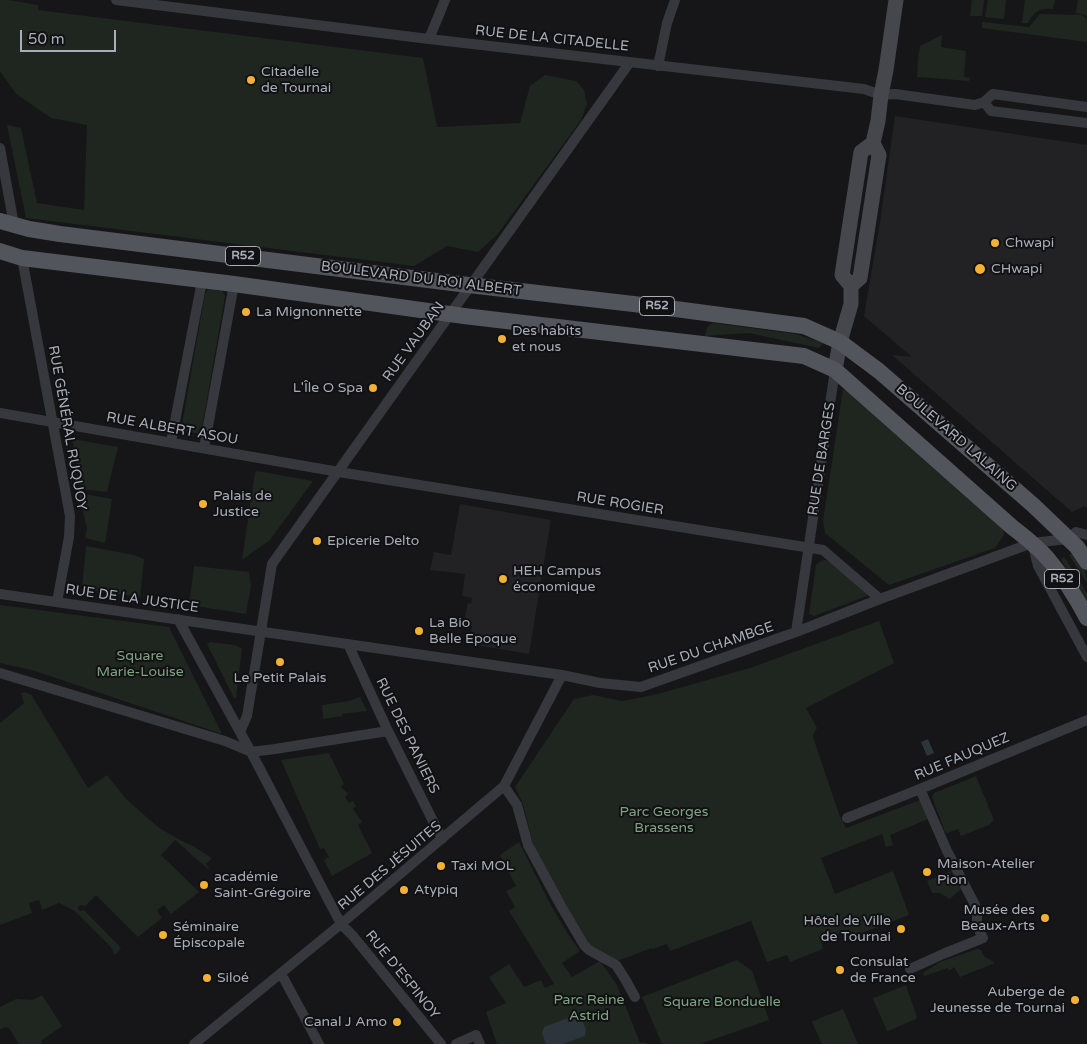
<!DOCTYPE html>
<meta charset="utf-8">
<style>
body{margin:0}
#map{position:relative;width:1087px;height:1044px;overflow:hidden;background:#161618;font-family:"Varela Round",sans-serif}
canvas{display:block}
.scale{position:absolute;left:20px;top:30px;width:96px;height:22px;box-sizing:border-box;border:2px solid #a8adb8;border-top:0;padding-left:6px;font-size:15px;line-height:18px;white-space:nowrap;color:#a8adb8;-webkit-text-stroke:4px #111113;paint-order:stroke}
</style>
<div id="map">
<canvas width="1087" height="1044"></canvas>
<div class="scale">50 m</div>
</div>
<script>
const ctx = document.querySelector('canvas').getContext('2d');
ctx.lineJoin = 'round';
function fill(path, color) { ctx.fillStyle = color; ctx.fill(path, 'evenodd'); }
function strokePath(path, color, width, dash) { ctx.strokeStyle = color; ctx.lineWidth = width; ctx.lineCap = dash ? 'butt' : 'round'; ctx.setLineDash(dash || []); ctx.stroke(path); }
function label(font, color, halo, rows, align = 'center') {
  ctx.font = font + ' "Varela Round",sans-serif'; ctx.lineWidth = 4; ctx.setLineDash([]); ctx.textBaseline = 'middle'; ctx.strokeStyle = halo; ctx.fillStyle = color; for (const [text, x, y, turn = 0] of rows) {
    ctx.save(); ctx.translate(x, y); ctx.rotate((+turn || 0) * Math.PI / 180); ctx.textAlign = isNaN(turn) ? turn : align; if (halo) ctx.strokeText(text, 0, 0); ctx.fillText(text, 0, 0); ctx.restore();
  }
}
fill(new Path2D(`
 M895 116 1087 145V508L1084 506 1072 512 892 355 912 357 864 316 880 222Z
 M460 504 551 520 529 654 470 644 472 626 464 623 468 603 471 604 472 598 462 596 465 574 430 570 434 552 451 555Z`), '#222225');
fill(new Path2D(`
 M0 0H8L38 5V10L423 58 437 127 520 123 530 86 545 75 576 81 584 90 587 104 581 120 497 235 478 252 447 246 414 266 26 218 7 125 21 128 37 203 84 210 87 125 51 118 16 94 14 91 0 71Z
 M972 0H984L982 16H970Z
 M988 0H1006L1004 19 985 17Z
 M1025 0H1055L1053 9C1040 8 1034 11 1028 23H1022Z
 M1078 0H1087V16L1076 13Z
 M1040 14 1082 15 1087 19V42L982 28V22L1029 27Z
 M942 35 941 47 966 51 964 77 970 78 969 81 917 77 918 59 920 46Z
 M208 289 222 291 225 296 202 428 201 429 199 434 181 430 205 294Z
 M713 323 796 334 823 343 819 348 749 333 705 336C706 329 707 326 713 323Z
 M843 389 853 393 1002 524 1004 535 995 548 889 585 825 533 823 521Z
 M72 439 118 447 107 492 81 489Z
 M257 471 313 481 270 540 242 560 255 473Z
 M79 493 112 499 105 543 85 538 87 529Z
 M86 546 134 555 144 559 140 597 82 589Z
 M1072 554C1083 562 1087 570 1087 583L1069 555Z
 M1064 557 1075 573 1087 593V605L1062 561 1061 559Z
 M822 560C837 560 856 582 867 592V596L814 616 809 614 816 565Z
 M194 566 249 572 251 586 246 614 189 605Z
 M0 605 169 627 222 734 32 670 0 663Z
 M879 621 894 663 806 708 817 728 813 735 814 740 839 814 846 828 920 800 928 819 890 835 893 845 886 847 882 834 821 858 835 894 893 871 909 915 847 939 844 932 821 941 823 949 790 962 787 955 767 962 751 921 670 951 667 944 653 949 652 948 617 961 593 952 535 852 523 804 515 787 574 699 593 695 622 701 658 694 750 668Z
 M210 642 234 645 242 648 236 698H234L207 644Z
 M25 692 32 695V696L88 788 107 775 126 799 158 827 178 839 193 846 212 858 206 864 209 868 208 869 175 840 161 855 199 892 171 914 164 905 157 910 162 918 138 937 96 895 85 906 81 905 78 907V909L80 911 84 910 121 948 115 955 110 946 75 911 59 903 42 910 39 900 29 903 32 913 0 925V723L24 703 21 693Z
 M360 697 367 711 342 714V716L323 719 322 705 349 701Z
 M329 753 344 784 341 787 348 794 345 797 349 803 353 801 356 806 353 809 362 822 358 825 372 853 332 876 324 860 329 857 324 848 320 849 281 760Z
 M976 776 994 820 989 825 961 836 958 829 947 833 945 832 932 797 934 793Z
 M519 842C538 879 555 918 580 951L562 963 572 977 600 961 617 985 640 1043 644 1042 647 1044H497L486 1012 506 1003 489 977 509 964 524 987 541 980 545 988 554 984 509 911 515 907 506 891 516 886 500 855Z
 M951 871V876L961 889 950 899 940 893H932L927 881Z
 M977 949 981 950 984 956 995 963 960 977 954 967 949 971 948 968 924 976 923 973 940 962Z
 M737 960 752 971 769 1020 700 1044H662L642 997Z
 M904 986H906L917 1017 916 1019 888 1031H887L873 999 874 998Z
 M42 995 62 1026 41 1041 42 1044H19L9 1028 5 1027 0 1030V1007L16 999 33 1000Z
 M843 1009 858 1044H822L812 1022 813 1021Z`), '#1e261f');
fill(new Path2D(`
 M928 739 934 753 927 756 921 742Z
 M576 1015 581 1017 586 1030 585 1036 563 1044H546L542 1033 544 1027Z`), '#2c353c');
strokePath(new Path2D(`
 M116 0 429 39 864 89 881 95 895 94 975 105 984 102 993 94 1087 107
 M429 39 445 0
 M658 66 667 23 675 0
 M984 102 991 111 1087 123
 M0 148 14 225
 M22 258 70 516 69 537 57 602
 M0 413 339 472 823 550 880 599
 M171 442 202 281
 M204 448 234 284
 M1033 546 1038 566 1087 657
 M0 594 562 675 600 683 641 687 796 632 880 599 1032 543 1068 539 1076 532 1087 535
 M178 619 251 752 341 924 353 936 441 1044
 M796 632 835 370
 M348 644 388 731 442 839
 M0 673 225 741 251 752 275 749 388 731
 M240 732 247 716 272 564 630 62
 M504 786 517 805 528 845 561 906 584 945 589 950 616 965 625 979 635 997
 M847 818 920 789 1087 720
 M910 969 943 954 983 938 977 926V911L975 905 947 851 920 789
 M280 974 284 979 319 1044
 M194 1044 341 924 504 786 562 675
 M456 1044 476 1035 480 1044`), '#37383d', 10);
strokePath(new Path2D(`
 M851 286 860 278 879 155 873 143 878 121 881 95 886 70 896 0
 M835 370 840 342 851 304V286L842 275 861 152 873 143`), '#45474d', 15);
strokePath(new Path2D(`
 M0 221 29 229 60 234 460 284 668 308 804 326 840 342 879 371 1033 505 1077 547 1087 562
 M0 251 22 258 234 284 464 316 804 356 835 370 1012 527C1025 537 1038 547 1048 559 1063 577 1076 597 1087 618`), '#53555c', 16);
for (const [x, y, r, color] of [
 [251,80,5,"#f2b134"],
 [995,243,5,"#f2b134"],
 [980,269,6,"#f2b134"],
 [246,312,5,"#f2b134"],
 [502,339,5,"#f2b134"],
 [373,388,5,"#f2b134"],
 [203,504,5,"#f2b134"],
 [317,541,5,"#f2b134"],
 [503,579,5,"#f2b134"],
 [419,631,5,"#f2b134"],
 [280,662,5,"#f2b134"],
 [441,866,5,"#f2b134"],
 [927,872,5,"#f2b134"],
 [204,885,5,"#f2b134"],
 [404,890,5,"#f2b134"],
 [1045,918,5,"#f2b134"],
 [901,929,5,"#f2b134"],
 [163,935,5,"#f2b134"],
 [840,970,5,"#f2b134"],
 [207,978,5,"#f2b134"],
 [1075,1000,5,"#f2b134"],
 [397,1022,5,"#f2b134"]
]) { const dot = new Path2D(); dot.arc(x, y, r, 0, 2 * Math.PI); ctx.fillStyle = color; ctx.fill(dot); strokePath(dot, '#111113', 2); }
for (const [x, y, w] of [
 [243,256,35],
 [657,306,35],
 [1062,579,35]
]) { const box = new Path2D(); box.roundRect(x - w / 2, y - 9.5, w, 19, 4); ctx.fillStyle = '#111113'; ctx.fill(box); strokePath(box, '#a8adb8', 1); }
label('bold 12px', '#a8adb8', null, [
 ["R52",243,256],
 ["R52",657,306],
 ["R52",1062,579]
]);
label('14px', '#a8adb8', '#111113', [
 ["RUE DE LA CITADELLE",552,39,6],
 ["BOULEVARD DU ROI ALBERT",421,279,7],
 ["RUE VAUBAN",414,342,-54],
 ["RUE GÉNÉRAL RUQUOY",67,428,80],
 ["RUE ALBERT ASOU",172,429,10],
 ["BOULEVARD LALAING",956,438,41],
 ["RUE DE BARGES",822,459,-81],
 ["RUE ROGIER",620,504,9],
 ["RUE DE LA JUSTICE",132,599,8],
 ["RUE DU CHAMBGE",711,648,-19],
 ["RUE DES PANIERS",407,736,64],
 ["RUE FAUQUEZ",962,757,-23],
 ["RUE DES JÉSUITES",390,866,-40],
 ["RUE D'ESPINOY",402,975,51]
]);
label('14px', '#a8adb8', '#111113', [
 ["Citadelle",261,72],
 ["de Tournai",261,88],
 ["Chwapi",1005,243],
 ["CHwapi",991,269],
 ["La Mignonnette",256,312],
 ["Des habits",512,331],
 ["et nous",512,347],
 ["L'Île O Spa",363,388,"right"],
 ["Palais de",213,496],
 ["Justice",213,512],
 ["Epicerie Delto",327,541],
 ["HEH Campus",513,571],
 ["économique",513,587],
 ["La Bio",429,623],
 ["Belle Epoque",429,639],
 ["Le Petit Palais",280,678,"center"],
 ["Maison-Atelier",937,864],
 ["Pion",937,880],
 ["Taxi MOL",451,866],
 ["académie",214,877],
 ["Saint-Grégoire",214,893],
 ["Atypiq",414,890],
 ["Musée des",1035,910,"right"],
 ["Beaux-Arts",1035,926,"right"],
 ["Hôtel de Ville",891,921,"right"],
 ["de Tournai",891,937,"right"],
 ["Séminaire",173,927],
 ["Épiscopale",173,943],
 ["Consulat",850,962],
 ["de France",850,978],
 ["Siloé",217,978],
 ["Auberge de",1065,992,"right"],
 ["Jeunesse de Tournai",1065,1008,"right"],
 ["Canal J Amo",387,1022,"right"]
], 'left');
label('14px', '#7fa381', '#111113', [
 ["Square",140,656],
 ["Marie-Louise",140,672],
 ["Parc Georges",664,812],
 ["Brassens",664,828],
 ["Parc Reine",589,1000],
 ["Astrid",589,1016],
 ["Square Bonduelle",722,1002]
]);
</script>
